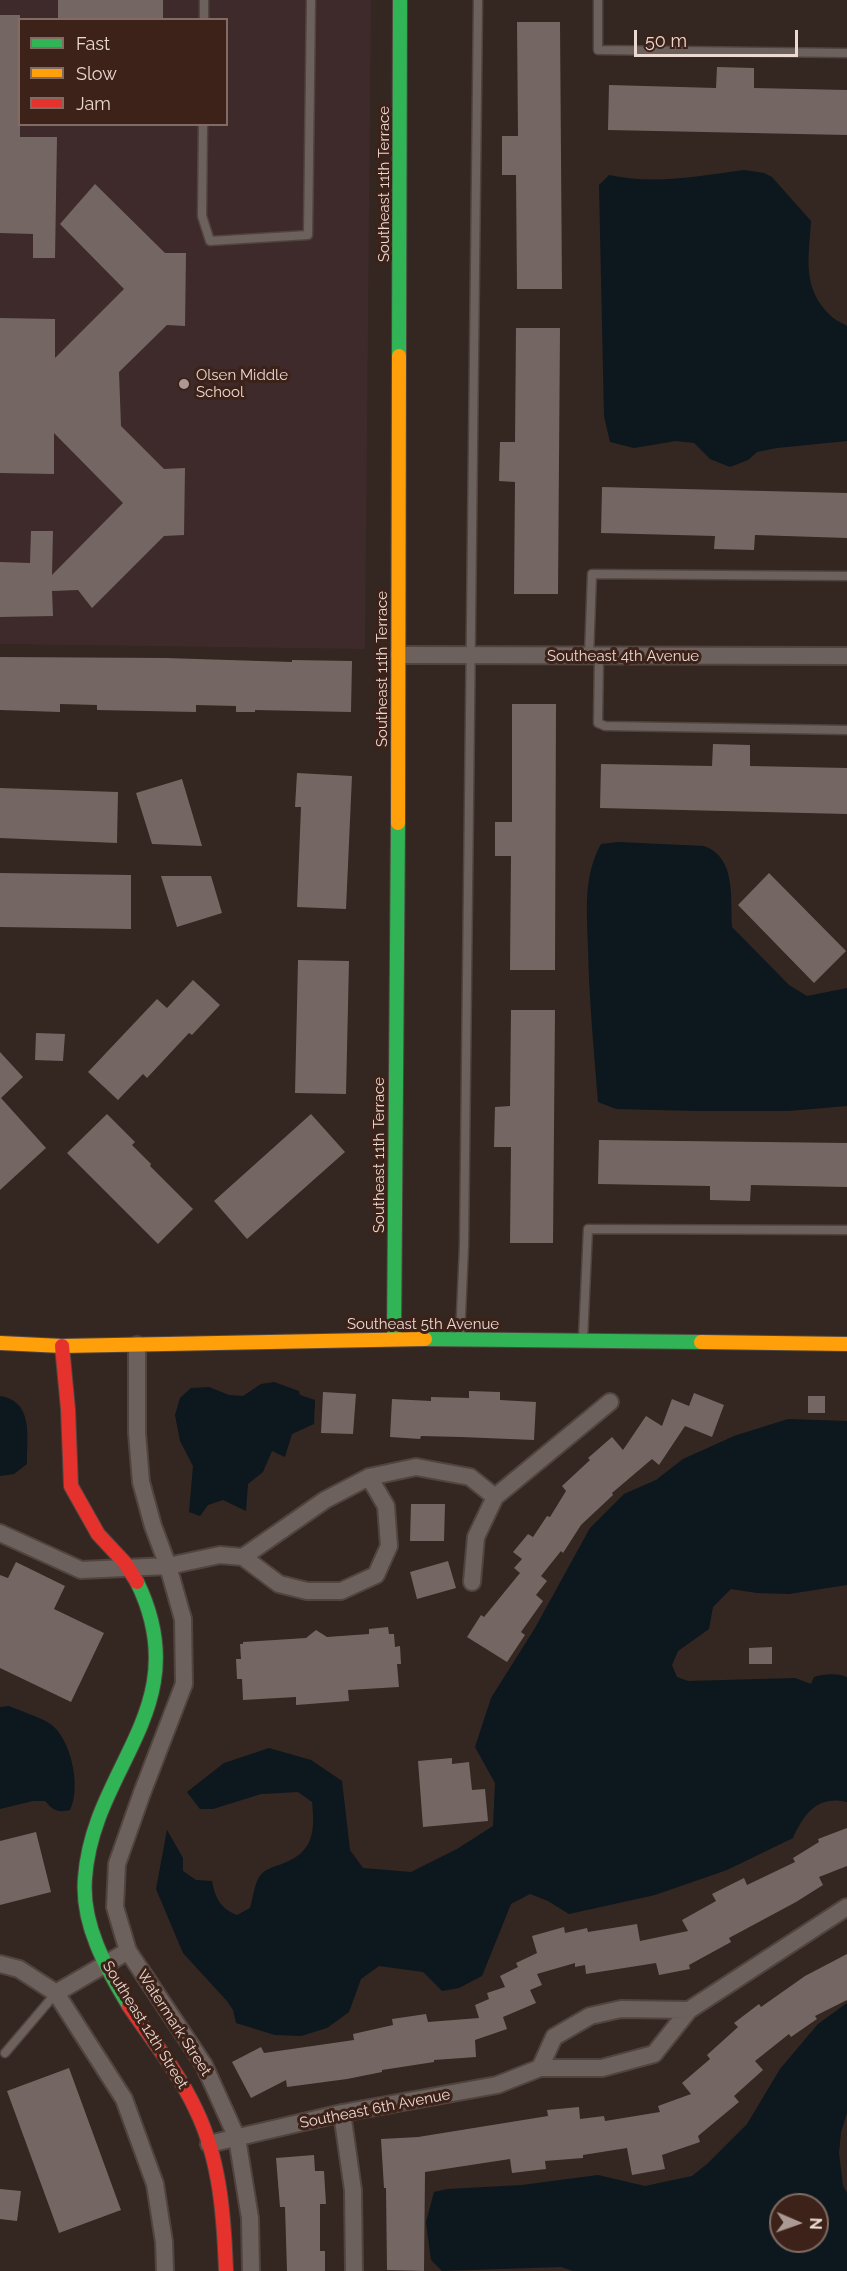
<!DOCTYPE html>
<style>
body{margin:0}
#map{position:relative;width:847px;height:2271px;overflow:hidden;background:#342620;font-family:Raleway,sans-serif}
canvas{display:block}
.legend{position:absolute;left:18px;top:18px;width:210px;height:108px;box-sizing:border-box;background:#3c2218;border:2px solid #826b62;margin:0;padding:8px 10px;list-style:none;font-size:18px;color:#ebd9d2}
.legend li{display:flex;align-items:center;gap:12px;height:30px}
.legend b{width:30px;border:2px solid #826b62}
.north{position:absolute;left:769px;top:2193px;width:60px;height:60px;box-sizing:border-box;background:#3c2218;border:2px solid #826b62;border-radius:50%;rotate:92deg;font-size:16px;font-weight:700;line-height:24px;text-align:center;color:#ebd9d2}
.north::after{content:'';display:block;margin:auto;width:21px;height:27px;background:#ab9a94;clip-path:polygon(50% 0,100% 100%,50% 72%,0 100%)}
.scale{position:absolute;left:634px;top:30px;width:164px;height:27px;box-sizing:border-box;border:3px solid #ebd9d2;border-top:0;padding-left:8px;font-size:18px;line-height:21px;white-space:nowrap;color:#ebd9d2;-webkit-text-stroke:4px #3c2218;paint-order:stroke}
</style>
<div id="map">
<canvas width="847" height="2271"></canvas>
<ul class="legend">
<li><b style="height:8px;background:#30b455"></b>Fast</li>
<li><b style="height:8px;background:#ff9f0a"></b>Slow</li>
<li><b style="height:8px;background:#e5322d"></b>Jam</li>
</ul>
<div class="north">N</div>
<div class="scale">50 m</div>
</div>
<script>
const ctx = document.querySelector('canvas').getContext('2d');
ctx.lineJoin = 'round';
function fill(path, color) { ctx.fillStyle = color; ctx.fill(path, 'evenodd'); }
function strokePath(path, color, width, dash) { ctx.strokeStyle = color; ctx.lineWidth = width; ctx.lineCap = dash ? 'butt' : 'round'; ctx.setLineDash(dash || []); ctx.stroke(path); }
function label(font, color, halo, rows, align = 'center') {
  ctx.font = font + ' Raleway,sans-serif'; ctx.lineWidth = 6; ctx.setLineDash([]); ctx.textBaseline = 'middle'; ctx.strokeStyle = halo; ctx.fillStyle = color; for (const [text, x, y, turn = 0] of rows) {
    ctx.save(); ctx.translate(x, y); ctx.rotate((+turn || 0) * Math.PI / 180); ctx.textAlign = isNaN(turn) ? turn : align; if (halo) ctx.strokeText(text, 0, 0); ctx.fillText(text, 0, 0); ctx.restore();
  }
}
fill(new Path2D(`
 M0 0H371L365 649 0 644ZM20 20H226V124H20Z`), '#3e2a2a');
fill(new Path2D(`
 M744 170 764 173 772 177 811 221C809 257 801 288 831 316 835 320 842 323 847 326V441L777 448 757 452 748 460 730 467 710 459 694 443 676 441 634 448 610 442 604 416 599 185 609 175C655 185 699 176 744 170Z
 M618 842 704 846C737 858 730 899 732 927L789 985 807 996 847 988V1106L788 1111H697L616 1109 598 1102C594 1051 589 999 588 947 587 912 583 876 601 844Z
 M274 1382 299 1391 300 1395 315 1400 314 1424 292 1434 285 1457 272 1451 263 1472 248 1484 246 1511 223 1500 208 1505 200 1516 189 1512 193 1466 180 1441 175 1415 180 1398 191 1388 209 1387 229 1395 243 1396 261 1384Z
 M0 1396C34 1401 27 1438 27 1464L14 1474 0 1476Z
 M788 1419 847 1421V1585L789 1594 757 1593 731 1589 713 1607 709 1629 678 1651 672 1665 677 1677 688 1681 795 1678 811 1684 814 1677C825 1674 836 1673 847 1677V1802C818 1795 804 1813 793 1838L727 1870 655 1895 569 1914 548 1901 530 1894 511 1904 482 1976 459 1988 442 1991 423 1972 379 1966 361 1979 349 2012 327 2028 301 2036 275 2035 236 2023 233 2010 227 2001 183 1953 156 1889 167 1830 183 1858V1871L196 1880 212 1881C215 1898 221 1909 237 1915L250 1908C253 1898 254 1886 259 1877 265 1868 275 1867 284 1863 314 1852 315 1830 312 1802L298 1792 261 1794 213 1809H200L187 1792 224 1763 269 1748 311 1760 342 1781 350 1850 363 1868 411 1872 457 1849 493 1826 495 1783 475 1747 491 1698 535 1628 590 1528 624 1494 656 1480 683 1459 734 1436Z
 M9 1706C20 1711 44 1718 53 1726 72 1743 81 1788 70 1810 57 1813 53 1810 45 1801H33L0 1809V1707Z
 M847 2003V2113L841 2132 839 2153 843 2186 847 2193V2271H573L561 2267 442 2271 431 2260 426 2222 434 2192 448 2189 522 2185 598 2175 645 2186 692 2176 707 2164 747 2124 780 2069 818 2024ZM781 2205H817V2241H781Z`), '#0c171e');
fill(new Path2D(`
 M58 0H163V20H58Z
 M0 15H20V137H57L55 258H33V234L0 233Z
 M517 22H560L562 289H517L516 175H502V136H518Z
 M717 67 754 68V88L847 90V135L608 130 609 85 716 88Z
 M95 184 165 253H186L185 326 167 325 119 372 121 426 164 469 185 468 184 535 164 536 92 608 78 590 52 591 53 616 0 617V562L30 563 31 531H53L52 575 123 503 54 433V474L0 473V318L55 319V358L124 289 60 224Z
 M516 328H560L558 594H514L515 482 499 481 500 442H515Z
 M602 487 847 493V538L755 535 754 550 714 549 715 536 601 533Z
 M0 657 166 658 292 662V660L352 661 351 712 255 710V712H236V706L196 705V712L97 710V705L60 704V712L0 710Z
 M512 704H556L555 970H510L511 856H495V822H512Z
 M713 744 750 745V766L847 768V814L600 808 601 764 712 766Z
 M297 773 352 776 346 909 297 907 301 807H295Z
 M182 779 202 846 152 844 136 793Z
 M0 788 118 792 117 843 0 838Z
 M0 873 131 875V929L0 927Z
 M769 873 846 951 814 983 738 905Z
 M161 876H211L222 913 177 927Z
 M298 960 349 961 346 1094 295 1093Z
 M193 980 220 1005 192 1035 189 1033 147 1078 143 1074 118 1100 88 1072 157 999 167 1008Z
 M511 1010H555L553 1243H510L511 1147H494L495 1107 510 1106Z
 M36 1033 65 1034 63 1061 35 1060Z
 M0 1052 23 1077 1 1098 46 1148 0 1190Z
 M107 1114 135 1142 132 1145 151 1164 150 1166 193 1209 158 1244 67 1153Z
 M311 1114 345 1152 247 1239 214 1201Z
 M599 1140 847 1143V1187L751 1185 750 1201 710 1200V1186L598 1184Z
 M469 1391 500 1392V1400L536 1402 534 1440 461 1437 421 1436 420 1439 390 1437 392 1399 431 1401V1397L469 1398Z
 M323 1392 356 1394 353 1434 321 1433Z
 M694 1393 724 1405 712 1437 685 1426 659 1465 652 1459 612 1493 613 1495 581 1525 563 1553 561 1551 541 1576 547 1581 536 1595 543 1601 521 1632 525 1635 507 1662 467 1637 481 1615 484 1617 520 1573 514 1568 522 1559 513 1552 528 1534 533 1537 547 1516 550 1517 566 1491 562 1486 590 1460 588 1458 612 1437 623 1450 646 1416 662 1426 672 1399 689 1406Z
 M808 1396H825V1413H808Z
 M411 1504H445L444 1541H410Z
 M448 1561 456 1588 417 1599 410 1572Z
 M16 1562 65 1586 54 1609 104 1633 71 1702 0 1668V1575L8 1578Z
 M388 1627 389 1634H394L395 1647 400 1646 401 1664H397L399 1687 348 1690 349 1701 296 1705V1697L243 1700 242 1679H237L236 1659H241L240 1644H243V1642L306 1638 316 1630 327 1637 369 1634V1629Z
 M772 1647V1664H749V1648Z
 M452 1758V1764L469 1762 472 1790 485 1789 488 1821 423 1827 418 1761Z
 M847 1828V1866L819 1877 823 1885 796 1902 729 1938 731 1942 689 1965 690 1969 659 1975 656 1963 586 1974 585 1965 575 1967V1963L537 1974 542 1985 530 1990 536 2003 503 2017 507 2029 475 2040 476 2057 434 2060V2062L382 2070V2072L347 2079 287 2087 286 2080 251 2098 232 2062 261 2047 264 2053 354 2040 353 2034 393 2025 392 2019 426 2014 428 2022 479 2018 475 2005 489 1999 487 1993 505 1987 500 1976 518 1967 516 1963 537 1953 532 1936 564 1927 565 1933 587 1928 588 1932 637 1924 640 1941 688 1931 682 1920 716 1901 712 1894 744 1878 747 1885 795 1862 793 1858 819 1842 818 1839Z
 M36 1832 51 1892 0 1905V1841Z
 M847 1954V2000L815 2016 817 2019 791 2037 789 2034 755 2061 763 2070 734 2096 739 2102 698 2136 700 2142 662 2155 665 2169 632 2175 627 2148 583 2155V2158L545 2161 546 2169 512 2173 510 2159 425 2172 424 2271 387 2270 386 2188H384L381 2139 418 2137 548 2116 547 2110 579 2107 580 2119 604 2116 605 2121 660 2112 658 2106 691 2094 682 2083 710 2059 707 2055 738 2027 734 2023 759 2004 761 2007 805 1976Z
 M69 2068 121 2210 59 2233 7 2091Z
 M314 2155 315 2171H324L326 2204H320V2251H325V2271H287L285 2207H280L276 2158Z
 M0 2189 21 2191 17 2221 0 2219Z`), '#746763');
const lane = new Path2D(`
 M598 0V50L847 53
 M204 20V0
 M203 124 202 216 210 241 308 235 311 0
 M589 656 592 574 847 576
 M599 656 598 723 605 726 847 730
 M460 1337 464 1246 478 0
 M583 1339 588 1229 847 1230
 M5 2053 56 1993`);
const street = new Path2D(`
 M399 655 847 656
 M137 1345V1433L141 1482 153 1526 168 1566 183 1619 184 1684 142 1793 117 1864 115 1907 128 1951 204 2065 237 2138 250 2218 251 2271
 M0 1533 81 1570 168 1566 220 1555 243 1557 279 1584 307 1591H341L376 1575 389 1546 386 1506 369 1477
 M243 1557 325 1500 369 1477 416 1467 470 1477 495 1497
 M472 1582 476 1537 495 1497 610 1402
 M0 1964 19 1969 56 1993 124 2099 155 2184 164 2242 165 2271
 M56 1993 128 1951
 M540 2068 554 2037 590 2016 621 2009 689 2010
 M342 2113 353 2190 354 2271
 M209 2144 342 2113 497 2085 540 2068H602L654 2054 689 2010 847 1907`);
const fast = new Path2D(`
 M399 356 400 0
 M394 1339 398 823
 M425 1339 701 1342
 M129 2006C106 1968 81 1924 85 1878 93 1766 198 1707 137 1582`);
const slow = new Path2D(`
 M398 823 399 356
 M701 1342 847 1344
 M0 1343 62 1346 425 1339`);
const jam = new Path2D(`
 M62 1346 68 1409 71 1486 98 1534 125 1563 137 1582
 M129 2006C152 2040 179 2073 196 2110 220 2159 224 2217 226 2271`);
strokePath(lane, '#51443f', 11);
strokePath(street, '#51443f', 20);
strokePath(fast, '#51443f', 16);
strokePath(slow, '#51443f', 16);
strokePath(jam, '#51443f', 16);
strokePath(lane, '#6c615d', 8);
strokePath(street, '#6c615d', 16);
strokePath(fast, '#30b455', 14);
strokePath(slow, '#ff9f0a', 14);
strokePath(jam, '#e5322d', 14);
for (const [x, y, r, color] of [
 [184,384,6,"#ab9a94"]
]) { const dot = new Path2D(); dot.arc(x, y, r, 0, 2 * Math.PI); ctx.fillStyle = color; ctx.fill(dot); strokePath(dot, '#3c2218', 2); }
label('15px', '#ebd9d2', '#3c2218', [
 ["Southeast 11th Terrace",384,184,-90],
 ["Southeast 4th Avenue",623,656],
 ["Southeast 11th Terrace",382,669,-90],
 ["Southeast 11th Terrace",379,1155,-90],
 ["Southeast 5th Avenue",423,1324],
 ["Watermark Street",174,2023,57],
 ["Southeast 12th Street",145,2025,58],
 ["Southeast 6th Avenue",375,2109,-11]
]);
label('15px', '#ebd9d2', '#3c2218', [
 ["Olsen Middle",196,375],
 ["School",196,392]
], 'left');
</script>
